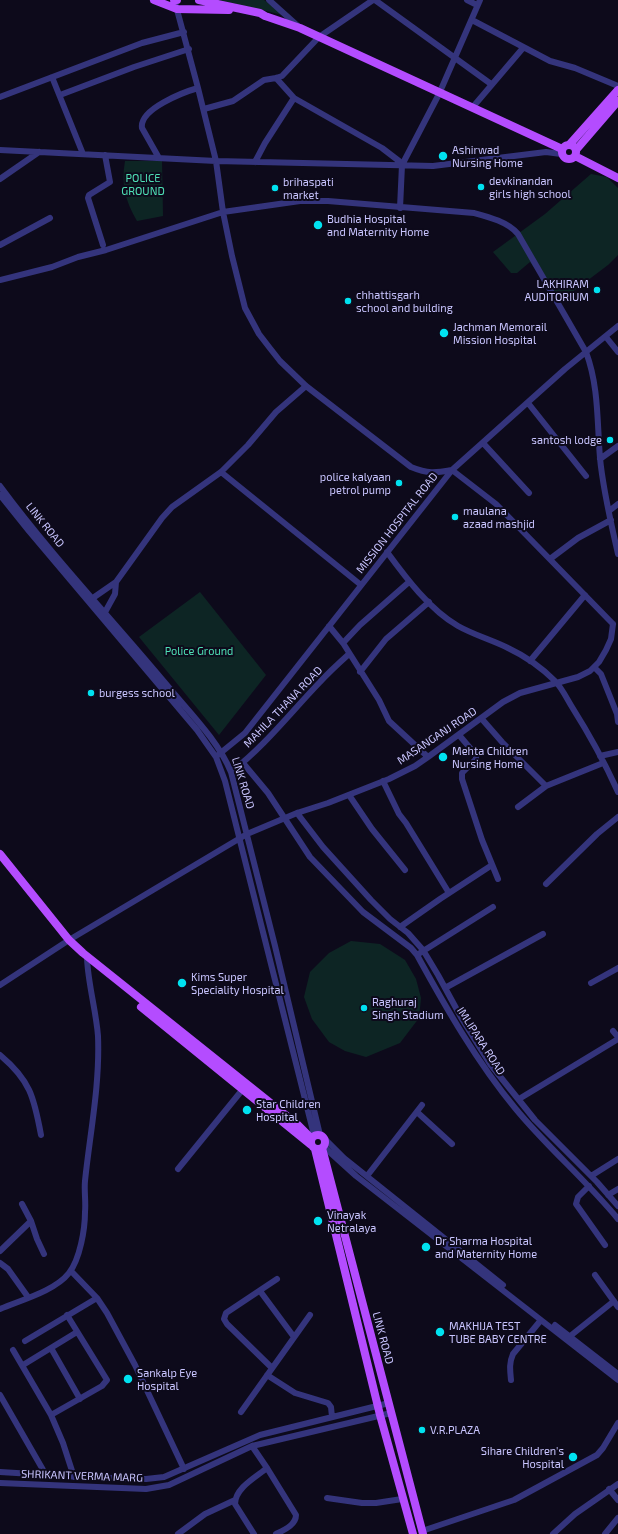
<!DOCTYPE html>
<style>
body{margin:0}
canvas{display:block;background:#0d0a1b}
</style>
<canvas width="618" height="1534"></canvas>
<script>
const ctx = document.querySelector('canvas').getContext('2d');
ctx.lineJoin = 'round';
function fill(path, color) { ctx.fillStyle = color; ctx.fill(path, 'evenodd'); }
function strokePath(path, color, width, dash) { ctx.strokeStyle = color; ctx.lineWidth = width; ctx.lineCap = dash ? 'butt' : 'round'; ctx.setLineDash(dash || []); ctx.stroke(path); }
function label(font, color, halo, rows, align = 'center') {
  ctx.font = font + ' "Exo 2",sans-serif'; ctx.lineWidth = 4; ctx.setLineDash([]); ctx.textBaseline = 'middle'; ctx.strokeStyle = halo; ctx.fillStyle = color; for (const [text, x, y, turn = 0] of rows) {
    ctx.save(); ctx.translate(x, y); ctx.rotate((+turn || 0) * Math.PI / 180); ctx.textAlign = isNaN(turn) ? turn : align; if (halo) ctx.strokeText(text, 0, 0); ctx.fillText(text, 0, 0); ctx.restore();
  }
}
fill(new Path2D(`
 M219 0H264L283 15Z
 M125 161H162L163 216 137 221C125 200 121 185 125 161Z
 M591 174 607 177 618 188V255L608 265 559 302 530 262 517 273H511L493 252 545 214Z
 M200 592 266 675 219 735 139 637Z
 M351 941 380 944 405 960 416 979 421 998 419 1018 400 1043 366 1057 345 1051 329 1042 312 1019 304 997 310 972 329 953Z`), '#0d2524');
strokePath(new Path2D(`
 M269 0 299 27
 M375 0 491 84
 M467 0 477 5
 M176 6 198 88 216 161 223 212 232 256 245 308 259 334 269 347 280 361 306 386 411 467C428 474 435 473 452 470L496 504 613 624
 M472 20 550 61 575 68 618 86
 M52 77 83 154
 M276 78 294 98 382 148 399 161 402 165
 M60 95 134 67 189 49
 M0 97 142 43 184 32
 M472 108 523 48
 M204 109 233 101 264 80 276 78 282 76 319 37 373 0
 M0 150 216 161 433 166 546 152 561 154
 M159 158 142 128C139 109 184 92 198 88
 M255 162 265 143 294 98
 M0 179 39 152
 M400 208 402 165 439 94 480 0
 M0 245 50 218
 M103 245 88 198 89 195 110 182 105 155
 M0 280 52 267 78 257 106 250 223 212 300 201H328L474 213C489 217 508 222 518 234L586 352C599 387 597 422 600 458 603 490 611 523 618 554
 M606 337 618 352
 M528 403 586 476
 M483 443 529 493
 M600 459 618 446
 M221 472 361 585
 M0 486C51 555 111 618 166 684 188 711 218 740 231 772L275 946 320 1135
 M0 495 29 531 197 730 216 757 225 781 314 1135
 M609 511 618 504
 M387 552C406 578 430 610 458 626 474 635 492 640 508 648 525 656 542 668 555 681 562 688 567 699 572 707 589 734 605 763 618 792
 M550 559 578 538 611 520
 M90 600 116 582 162 518 172 507 221 472 248 445 276 412 306 386
 M104 614 115 594 116 582
 M329 626 343 643 379 700 389 721 428 757
 M343 643 360 625 409 582
 M530 661 585 595
 M595 668 601 674 617 714 618 722
 M360 672 386 639 429 602
 M481 718 502 742 546 786
 M459 735 476 755V759L462 773V779L482 840 498 879
 M218 755 245 733 452 470 565 369 618 326
 M600 756 618 752
 M243 763 268 793 310 857 363 912 411 948 417 955C446 1008 477 1062 515 1108 547 1147 586 1180 618 1219
 M231 772C265 746 291 712 320 682 329 672 339 663 349 654
 M383 781 399 814 406 823 449 893
 M349 795 372 829 405 870
 M518 807 546 786 603 763
 M297 813 323 847 371 900 390 919 408 933 423 950 438 975 462 1019 490 1064 535 1120 597 1182 618 1206
 M546 884 597 834 618 817
 M400 927 440 899 492 865
 M420 953 493 907
 M591 983 618 968
 M0 985 69 940 247 834 297 813 328 803 389 779 415 766 428 757 503 702 520 693 578 677 590 671 599 662 606 650 611 639 613 624
 M445 988 543 934
 M613 1031 618 1037
 M0 1055C30 1080 34 1097 41 1135
 M519 1099 618 1039
 M417 1112 452 1144
 M325 1139 344 1158 503 1285
 M324 1147 356 1176 618 1380
 M178 1169 243 1089
 M367 1176 422 1105
 M591 1176 618 1159
 M589 1186 578 1197 576 1204 605 1245
 M608 1195 618 1189
 M31 1221 37 1239 44 1254
 M0 1251 31 1221 22 1204
 M0 1263 8 1269 28 1297
 M71 1271 97 1298 107 1313 135 1365 184 1469
 M595 1275 618 1307
 M260 1291 294 1337
 M0 1309C21 1300 55 1291 69 1273 80 1259 85 1229 85 1212 86 1202 84 1191 85 1181 90 1133 100 1085 98 1036 96 1010 88 984 87 958
 M555 1325 618 1374
 M569 1337 614 1301
 M25 1341 97 1298
 M51 1348 80 1399
 M13 1350 51 1415 63 1443 74 1477
 M23 1365 77 1332
 M272 1368 227 1324 224 1319 226 1313 277 1279
 M267 1375 295 1393 328 1403 331 1407 332 1417
 M511 1380C510 1370 509 1363 513 1354L541 1320
 M0 1395 46 1475
 M241 1412 310 1315
 M51 1415 102 1386 107 1380 67 1315
 M252 1446 267 1468 296 1515C296 1525 284 1530 276 1534
 M0 1472 81 1477 146 1479 164 1477 260 1435 389 1403
 M0 1483 146 1489 169 1485 252 1446 391 1413
 M609 1489 618 1500
 M327 1498 362 1503H376L402 1499
 M422 1531 514 1500 597 1455 603 1448 618 1423
 M178 1534 205 1514 235 1500
 M254 1534 235 1504C235 1488 256 1477 267 1468
 M553 1534 575 1514 618 1484
 M605 1534 618 1518`), '#34347c', 6);
strokePath(new Path2D(`
 M154 0 177 9 229 10
 M174 0H177
 M199 0 260 13 265 16 300 28 562 149
 M570 144 618 90
 M562 152a7 7 0 1 1 14 0a7 7 0 1 1-14 0Z
 M576 150 618 101
 M575 156 618 178
 M0 854 69 940 83 953 297 1124 311 1138
 M141 1007 311 1145
 M311 1142a7 7 0 1 1 14 0a7 7 0 1 1-14 0Z
 M322 1148 423 1534
 M315 1149 380 1415 413 1534`), '#b44cff', 8);
for (const [x, y, r, color] of [
 [443,156,5,"#00e2f0"],
 [481,187,4,"#00e2f0"],
 [275,188,4,"#00e2f0"],
 [318,225,5,"#00e2f0"],
 [597,290,4,"#00e2f0"],
 [348,301,4,"#00e2f0"],
 [444,333,5,"#00e2f0"],
 [610,440,4,"#00e2f0"],
 [399,483,4,"#00e2f0"],
 [455,517,4,"#00e2f0"],
 [91,693,4,"#00e2f0"],
 [443,757,5,"#00e2f0"],
 [182,983,5,"#00e2f0"],
 [364,1008,4,"#00e2f0"],
 [247,1110,5,"#00e2f0"],
 [318,1221,5,"#00e2f0"],
 [426,1247,5,"#00e2f0"],
 [440,1332,5,"#00e2f0"],
 [128,1379,5,"#00e2f0"],
 [422,1430,4,"#00e2f0"],
 [573,1457,5,"#00e2f0"]
]) { const dot = new Path2D(); dot.arc(x, y, r, 0, 2 * Math.PI); ctx.fillStyle = color; ctx.fill(dot); strokePath(dot, '#0d0a1b', 1.5); }
label('11px', '#c9c5ff', '#0d0a1b', [
 ["Ashirwad",452,150],
 ["Nursing Home",452,163],
 ["devkinandan",489,181],
 ["girls high school",489,194],
 ["brihaspati",283,182],
 ["market",283,195],
 ["Budhia Hospital",327,219],
 ["and Maternity Home",327,232],
 ["LAKHIRAM",589,284,"right"],
 ["AUDITORIUM",589,297,"right"],
 ["chhattisgarh",356,295],
 ["school and building",356,308],
 ["Jachman Memorail",453,327],
 ["Mission Hospital",453,340],
 ["santosh lodge",602,440,"right"],
 ["police kalyaan",391,477,"right"],
 ["petrol pump",391,490,"right"],
 ["maulana",463,511],
 ["azaad mashjid",463,524],
 ["burgess school",99,693],
 ["Mehta Children",452,751],
 ["Nursing Home",452,764],
 ["Kims Super",191,977],
 ["Speciality Hospital",191,990],
 ["Raghuraj",372,1002],
 ["Singh Stadium",372,1015],
 ["Star Children",256,1104],
 ["Hospital",256,1117],
 ["Vinayak",327,1215],
 ["Netralaya",327,1228],
 ["Dr Sharma Hospital",435,1241],
 ["and Maternity Home",435,1254],
 ["MAKHIJA TEST",449,1326],
 ["TUBE BABY CENTRE",449,1339],
 ["Sankalp Eye",137,1373],
 ["Hospital",137,1386],
 ["V.R.PLAZA",430,1430],
 ["Sihare Children's",564,1451,"right"],
 ["Hospital",564,1464,"right"]
], 'left');
label('11px', '#4fe1b6', '#0d0a1b', [
 ["POLICE",143,178],
 ["GROUND",143,191],
 ["Police Ground",199,651]
]);
label('11px', '#c9c5ff', '#0d0a1b', [
 ["MISSION HOSPITAL ROAD",397,523,-52],
 ["LINK ROAD",45,525,51],
 ["MAHILA THANA ROAD",283,707,-46],
 ["MASANGANJ ROAD",437,736,-34],
 ["LINK ROAD",243,783,73],
 ["IMLIPARA ROAD",481,1041,57],
 ["LINK ROAD",383,1338,75],
 ["SHRIKANT VERMA MARG",82,1476,2]
]);
</script>
